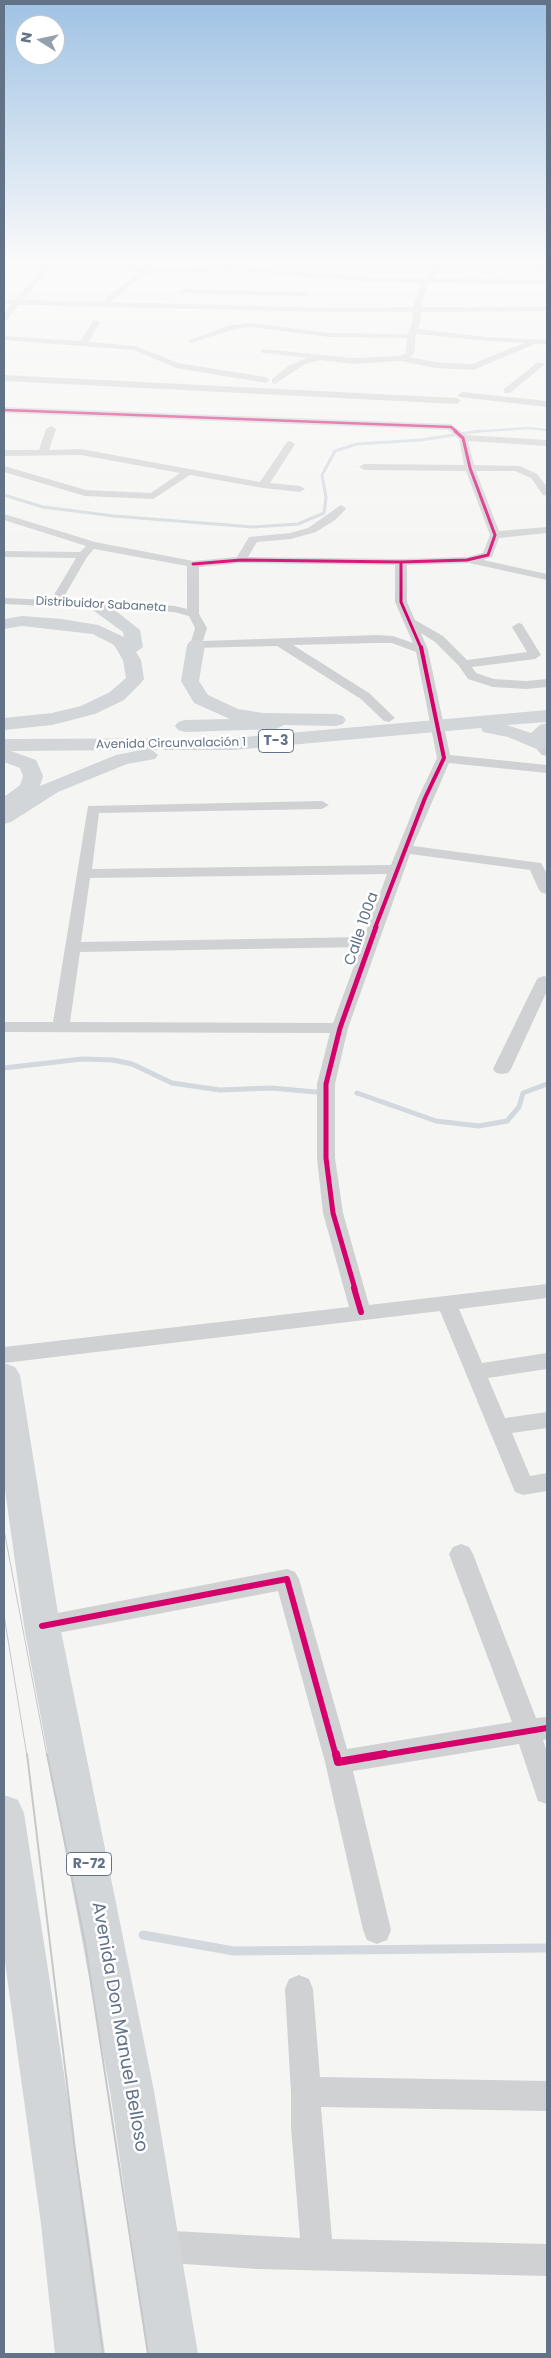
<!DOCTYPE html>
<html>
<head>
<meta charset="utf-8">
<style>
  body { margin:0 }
  #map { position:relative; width:551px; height:2358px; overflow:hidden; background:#f5f5f3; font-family:Poppins,sans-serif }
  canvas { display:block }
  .frame { position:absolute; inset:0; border:5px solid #627287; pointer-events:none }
  .north { position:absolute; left:15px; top:15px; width:50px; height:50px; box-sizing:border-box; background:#fff; border:1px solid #c0c7cf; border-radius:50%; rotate:280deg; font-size:14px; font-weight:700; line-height:20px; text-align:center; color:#627287 }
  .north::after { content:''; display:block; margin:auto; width:18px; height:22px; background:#95a0ad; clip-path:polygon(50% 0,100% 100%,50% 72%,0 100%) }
</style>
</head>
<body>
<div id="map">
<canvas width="551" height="2358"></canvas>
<div class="frame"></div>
<div class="north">N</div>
</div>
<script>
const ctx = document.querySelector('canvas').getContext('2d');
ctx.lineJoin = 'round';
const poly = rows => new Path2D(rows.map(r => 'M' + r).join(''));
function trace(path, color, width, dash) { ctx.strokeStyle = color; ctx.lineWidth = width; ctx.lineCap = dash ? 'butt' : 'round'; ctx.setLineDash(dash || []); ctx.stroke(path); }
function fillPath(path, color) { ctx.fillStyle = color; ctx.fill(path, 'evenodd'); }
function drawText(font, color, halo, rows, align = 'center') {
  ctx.font = font + ' Poppins,sans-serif'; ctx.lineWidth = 5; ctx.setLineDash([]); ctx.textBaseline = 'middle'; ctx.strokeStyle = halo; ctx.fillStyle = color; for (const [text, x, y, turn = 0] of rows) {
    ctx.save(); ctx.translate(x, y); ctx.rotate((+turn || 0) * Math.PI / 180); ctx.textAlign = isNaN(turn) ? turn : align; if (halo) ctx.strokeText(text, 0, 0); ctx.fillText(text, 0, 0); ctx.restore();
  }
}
trace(poly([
  [471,432,528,428,547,430]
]), '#d2d8dd', 2.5);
trace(poly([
  [4,495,43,507,114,516,253,527,298,524,324,513,326,497,322,475,335,451,357,444,421,440,479,431]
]), '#d2d8dd', 3);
trace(poly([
  [4,1068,82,1059,113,1060,132,1064,172,1083,220,1090,271,1088,316,1092],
  [357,1093,436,1121,479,1126,507,1121,519,1107,523,1093,547,1084]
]), '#d2d8dd', 5);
trace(poly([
  [143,1935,234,1951,547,1948]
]), '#d2d8dd', 9);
fillPath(poly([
  [46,264,142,268,148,264,151,266,149,269,240,267,376,278,423,278,440,264,448,264,431,278,547,280,547,284,428,283,421,307,547,307,547,311,420,312,421,320,418,329,487,337,547,340,547,344,535,344,473,370,436,368,400,361,353,364,320,360,305,364,275,384,272,383,272,379,288,366,307,358,265,353,262,353,262,349,353,358,399,356,406,353,407,338,329,337,251,327,235,329,191,343,187,341,231,325,251,323,329,333,408,334,413,320,412,312,333,312,19,305,7,320,4,320,4,313,11,304,4,304,4,300,15,300,46,264],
  [51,267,139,272,101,302,23,300,51,267],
  [240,271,376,282,420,283,420,287,413,307,333,308,110,302,147,273,240,271],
  [416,334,487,341,524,343,472,364,436,362,409,357,414,354,416,334],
  [450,264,464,264,497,273,493,275,450,264],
  [529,264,538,264,547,270,547,275,529,264],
  [185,289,305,292,309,294,305,296,182,293,181,291,185,289],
  [93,320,100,322,89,342,135,346,178,363,266,377,270,380,266,383,176,368,134,350,4,340,4,336,81,341,93,320],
  [538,362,545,364,510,393,504,393,504,389,538,362],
  [4,375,457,398,461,401,457,404,4,381,4,375],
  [462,392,547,401,547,407,459,397,458,395,462,392],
  [4,407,451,424,466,435,547,440,547,446,468,441,474,465,520,466,537,474,547,487,547,496,543,495,531,478,515,471,476,471,499,531,547,527,547,533,499,538,492,557,483,560,547,574,547,580,469,563,407,565,407,602,415,620,443,636,467,660,527,652,512,627,518,623,522,624,541,655,535,659,472,667,476,673,494,679,526,681,547,679,547,687,526,689,493,687,468,679,459,666,435,642,421,633,428,650,450,755,547,765,547,773,449,763,413,846,541,863,547,874,547,894,542,893,539,890,530,870,410,854,348,1028,335,1084,335,1158,343,1213,369,1305,547,1284,547,1298,459,1309,482,1363,547,1353,547,1369,488,1378,505,1418,547,1412,547,1428,512,1433,530,1476,547,1473,547,1491,523,1495,515,1492,440,1311,4,1363,4,1347,349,1307,323,1213,317,1158,317,1084,330,1033,4,1032,4,1022,53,1022,88,806,322,801,329,805,322,809,99,813,92,869,391,865,418,798,437,758,416,652,392,643,377,643,293,645,369,693,395,718,389,722,384,721,361,699,277,646,192,648,190,645,195,628,189,616,174,612,4,604,4,598,51,600,76,558,4,557,4,551,80,552,86,546,4,520,4,514,95,542,193,561,237,557,249,537,290,533,308,528,341,505,346,508,345,510,335,520,316,532,291,539,257,542,248,557,401,559,467,557,483,553,490,535,466,471,364,470,359,467,364,464,464,465,459,439,449,430,4,413,4,407],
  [94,549,187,566,187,609,175,606,62,600,87,557,94,549],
  [241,563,395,565,395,602,413,643,393,636,377,635,203,641,207,628,199,614,199,567,241,563],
  [387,874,364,937,81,942,90,878,387,874],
  [361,947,333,1023,70,1022,80,952,361,947],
  [51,426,56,429,49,450,81,449,260,482,287,442,290,441,295,444,270,483,300,486,305,489,300,492,263,488,190,475,153,499,85,496,4,472,4,466,86,490,151,493,180,473,81,455,4,456,4,450,39,450,46,429,51,426],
  [539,740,547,745,547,756,542,755,532,744,539,740],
  [544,976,547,977,547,991,511,1069,508,1073,502,1074,496,1073,493,1069,536,981,538,978,544,976],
  [461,1544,469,1547,473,1554,536,1718,547,1717,547,1739,543,1740,547,1752,547,1804,538,1801,519,1744,353,1771,391,1930,387,1940,377,1944,367,1940,363,1930,325,1762,278,1591,42,1636,33,1633,30,1626,33,1619,42,1616,287,1569,295,1572,299,1579,347,1749,512,1722,449,1554,453,1547,461,1544],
  [299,1975,309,1979,313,1989,320,2077,547,2081,547,2111,321,2107,332,2239,547,2244,547,2276,257,2269,156,2262,145,2257,140,2246,145,2235,156,2230,300,2238,291,2127,291,2093,285,1989,289,1979,299,1975]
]), '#d0d1d2');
fillPath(poly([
  [96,599,102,600,140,630,143,647,136,652,141,660,144,679,141,683,124,700,95,714,52,725,4,730,4,718,52,713,81,706,110,692,126,678,123,660,114,645,93,634,22,626,4,629,4,619,22,616,62,619,98,625,124,637,123,632,90,608,88,604,90,600,96,599],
  [196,640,202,641,205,645,199,681,208,695,238,709,263,713,336,714,343,716,346,720,343,724,336,726,284,725,276,729,185,732,178,730,175,726,178,722,185,720,230,719,194,703,181,681,187,645,190,641,196,640],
  [547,710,547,722,507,725,531,733,540,725,547,723,547,746,539,750,508,737,483,732,481,728,233,750,152,750,158,755,155,759,127,764,58,792,11,822,4,824,4,797,20,785,23,776,20,768,4,762,4,739,233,738,547,710],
  [141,750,116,755,40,786,43,776,36,760,11,751,141,750],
  [4,1363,15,1367,20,1375,60,1626,154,2091,198,2354,148,2354,110,2091,24,1626,4,1483,4,1363],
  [4,1795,18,1800,24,1813,87,2224,105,2354,55,2354,41,2224,4,1955,4,1795]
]), '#d2d6d9');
trace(poly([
  [4,1530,47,1756],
  [4,1615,27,1756]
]), '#c6c7c8', 1);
trace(poly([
  [27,1754,75,2150,103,2354],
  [47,1754,85,1943,148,2354]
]), '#c6c7c8', 2);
trace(poly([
  [4,410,451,427,457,432]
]), '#d6006c', 2.5);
trace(poly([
  [401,562,401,602,421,648],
  [193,564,241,560,401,562,467,560,488,555,495,535,470,468,463,438,455,431]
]), '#d6006c', 3);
trace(poly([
  [375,928,425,798,444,758,421,647]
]), '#d6006c', 4);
trace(poly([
  [355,1289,333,1213,326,1158,326,1084,340,1028,376,927]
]), '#d6006c', 5);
trace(poly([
  [354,1288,361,1312],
  [42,1626,287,1579,336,1756],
  [377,1756,547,1728]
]), '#d6006c', 6);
trace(poly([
  [336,1754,338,1762,385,1754]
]), '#d6006c', 8);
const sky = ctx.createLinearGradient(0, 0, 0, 594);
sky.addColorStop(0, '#9fc2e4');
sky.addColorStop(0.44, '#fafafa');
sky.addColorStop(1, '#fafafa00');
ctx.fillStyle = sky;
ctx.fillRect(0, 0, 551, 594);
drawText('12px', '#627287', '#fff', [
  ["Distribuidor Sabaneta",101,605,3],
  ["Avenida Circunvalación 1",171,744,-1]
]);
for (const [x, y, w] of [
  [276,741,35],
  [89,1864,45]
]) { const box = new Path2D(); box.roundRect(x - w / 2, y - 11.5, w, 23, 4); ctx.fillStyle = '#fff'; ctx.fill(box); trace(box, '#627287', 1); }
drawText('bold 14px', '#627287', null, [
  ["T-3",276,741],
  ["R-72",89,1864]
]);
drawText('15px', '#627287', '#fff', [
  ["Calle 100a",362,929,-71]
]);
drawText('18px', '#627287', '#fff', [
  ["Avenida Don Manuel Belloso",119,2027,80]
]);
</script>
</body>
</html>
